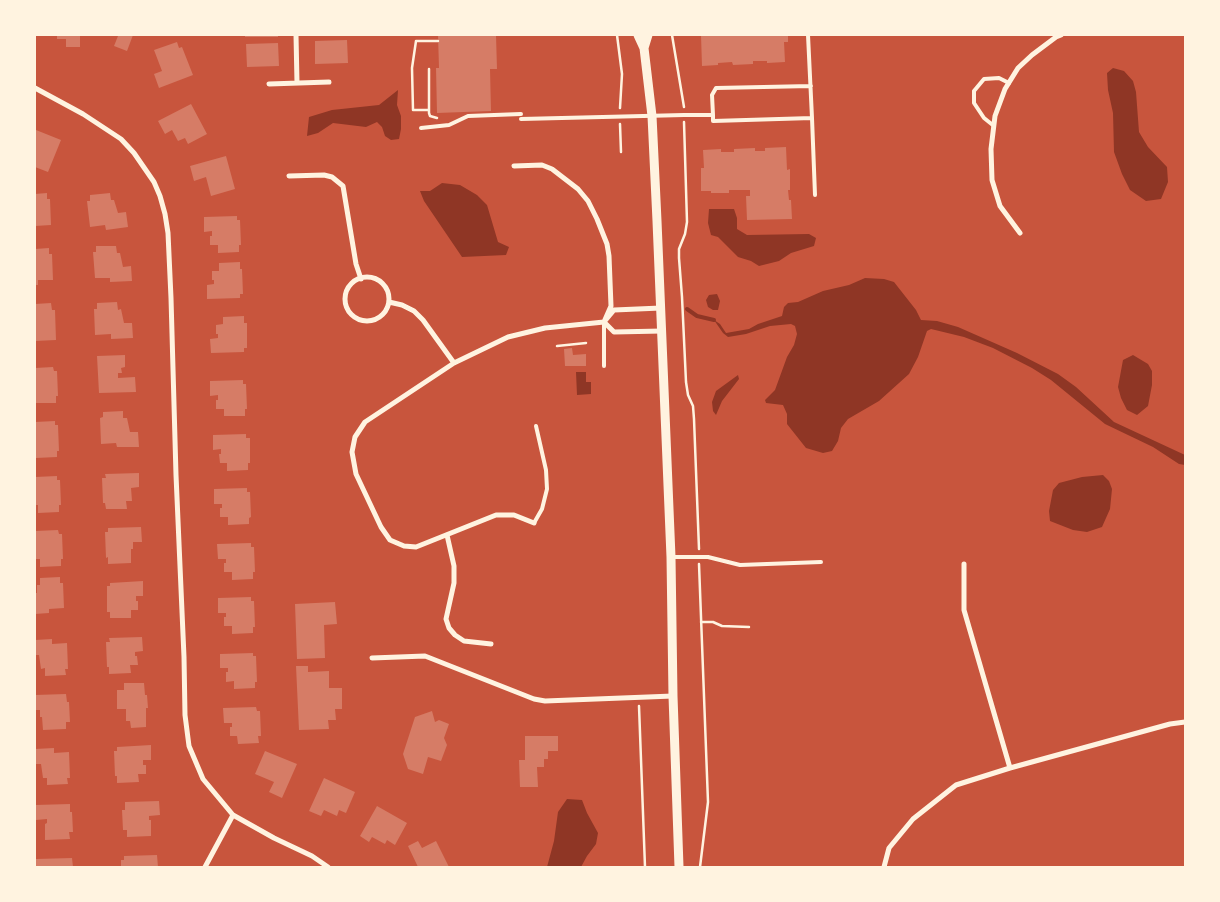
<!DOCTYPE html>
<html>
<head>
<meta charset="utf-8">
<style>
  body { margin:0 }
  #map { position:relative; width:1220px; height:902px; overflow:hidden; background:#c8553d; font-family:Karla,sans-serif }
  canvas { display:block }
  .frame { position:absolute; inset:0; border:36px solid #fff3e0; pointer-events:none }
</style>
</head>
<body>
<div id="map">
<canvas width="1220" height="902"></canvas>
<div class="frame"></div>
</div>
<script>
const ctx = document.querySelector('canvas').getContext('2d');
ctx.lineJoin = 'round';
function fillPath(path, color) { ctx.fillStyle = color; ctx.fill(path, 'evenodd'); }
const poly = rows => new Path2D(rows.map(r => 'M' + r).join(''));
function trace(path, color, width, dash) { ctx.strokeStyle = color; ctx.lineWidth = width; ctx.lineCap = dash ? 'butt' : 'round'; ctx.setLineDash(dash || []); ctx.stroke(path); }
fillPath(poly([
  [1113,68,1124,71,1133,81,1136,92,1139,132,1148,147,1167,167,1168,182,1161,199,1146,201,1130,190,1122,174,1114,152,1113,113,1108,90,1107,73],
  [398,90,397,105,401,116,401,129,399,139,391,140,385,136,382,127,377,122,366,127,333,123,318,133,307,136,309,117,332,110,379,105],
  [442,183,460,185,477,195,487,205,498,242,509,247,506,255,462,257,424,201,420,191,430,191],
  [709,209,734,209,737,218,737,229,747,235,809,234,816,238,814,246,791,253,779,261,759,266,751,261,738,257,718,237,711,235,708,223],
  [865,278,884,279,894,282,916,310,921,320,937,321,958,327,1017,353,1058,374,1076,387,1114,422,1185,455,1185,465,1179,464,1153,447,1105,424,1051,380,1032,368,993,348,964,337,931,329,927,331,918,357,909,374,879,401,848,419,841,428,838,441,832,451,823,453,806,448,787,424,787,414,783,405,766,403,765,400,775,390,787,357,794,345,797,334,795,326,791,324,770,326,746,334,728,337,723,333,714,320,720,324,726,333,749,329,758,324,782,316,784,307,788,303,798,302,823,291,849,285],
  [717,294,720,301,718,310,713,310,708,307,706,300,709,295],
  [1133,355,1148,364,1152,371,1152,385,1148,406,1137,415,1127,410,1121,398,1118,387,1123,360],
  [576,372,586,372,586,382,591,382,591,394,577,395],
  [738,375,739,379,722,401,716,415,713,411,712,402,716,391],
  [1103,475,1109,481,1112,489,1110,509,1102,527,1087,532,1073,530,1050,521,1049,511,1053,490,1059,483,1082,477],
  [567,799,582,800,587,813,598,833,596,844,587,856,581,867,547,867,554,841,558,812]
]), '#8f3625');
trace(poly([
  [687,309,697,316,714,320]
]), '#8f3625', 4);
fillPath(poly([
  [57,35,80,35,80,47,66,47,66,39,57,39],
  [114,35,133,35,127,51,114,46,118,36],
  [245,35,278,35,278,37,245,37],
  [438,35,496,35,497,69,490,69,491,111,437,113,436,68,439,68],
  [701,35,788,35,788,42,784,42,785,62,767,63,767,61,753,61,753,64,733,65,732,62,718,63,718,65,702,66],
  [347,40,348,63,315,64,315,41],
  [177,42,179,48,182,47,193,75,159,88,154,74,162,71,154,50],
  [278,43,279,66,247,67,246,44],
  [191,104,207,134,188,144,185,138,178,141,172,130,165,134,158,121],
  [36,130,61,140,48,172,35,167],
  [786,147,787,170,790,169,790,190,788,190,789,200,791,200,792,219,747,220,746,196,750,196,750,190,729,190,729,193,711,193,711,191,701,191,701,168,704,168,703,150,721,149,721,152,734,152,734,149,755,148,755,151,765,151,765,148],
  [226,156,235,189,211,196,206,177,194,181,190,166],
  [47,193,47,199,50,199,51,225,35,226,35,194],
  [110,193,111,200,114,200,118,213,126,212,128,227,106,230,105,225,90,227,87,201,90,201,90,195],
  [237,216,237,220,240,220,241,245,239,245,239,252,218,253,218,245,210,245,210,236,212,236,212,231,204,232,204,217],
  [96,246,116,246,117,253,120,253,123,267,131,266,132,281,110,282,110,278,95,278,93,252,96,252],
  [49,248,49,254,52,254,53,280,38,280,38,285,35,285,35,249],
  [240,262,240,269,242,269,243,294,240,294,240,298,207,299,207,285,214,284,214,280,212,280,212,271,219,271,219,263],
  [117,302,118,310,121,309,124,323,132,323,133,338,111,339,111,334,95,335,94,309,97,309,97,303],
  [51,303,52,310,55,310,56,340,35,341,35,304],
  [244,316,244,323,247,323,247,348,244,348,244,352,211,353,210,339,218,338,218,334,216,334,216,325,223,324,223,317],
  [572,348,573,355,586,354,586,366,565,366,564,349],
  [125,355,125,367,121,368,122,373,118,373,118,378,135,377,136,392,99,393,97,356],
  [53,367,54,371,57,371,58,396,56,396,56,403,35,403,35,368],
  [243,380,243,384,246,384,247,409,245,409,245,416,224,416,224,409,216,409,216,400,218,400,218,395,210,396,210,381],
  [123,411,123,418,127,418,130,432,138,432,139,447,117,447,116,443,101,444,100,418,103,417,103,412],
  [55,421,55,425,58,425,59,451,57,451,57,457,36,458,35,422],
  [246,434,246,438,250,438,250,463,248,463,248,470,227,471,227,463,220,463,219,454,221,454,221,449,213,450,213,435],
  [139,473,139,487,131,488,132,501,126,501,127,509,106,509,105,503,103,503,102,478,106,478,105,474],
  [57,476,57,480,60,480,61,505,59,505,59,512,38,513,38,505,35,505,35,477],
  [247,488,247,492,250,492,251,517,249,518,249,524,228,525,228,517,220,517,220,508,222,508,222,504,214,504,214,489],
  [141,527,142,542,133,542,133,549,131,549,131,563,108,564,108,557,106,558,105,532,108,532,108,528],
  [58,530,59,534,62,534,63,559,61,559,61,566,40,567,40,559,35,559,35,531],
  [251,543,251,547,254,547,255,572,253,572,253,579,232,580,232,572,224,572,224,563,226,563,226,559,218,559,217,544],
  [60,577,60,583,63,583,64,608,49,609,49,613,35,614,35,593,37,593,37,585,40,585,40,578],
  [143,581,143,596,136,596,136,601,138,601,138,610,131,610,131,618,110,618,110,612,107,612,107,586,110,586,110,583],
  [251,597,251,601,254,601,255,627,253,627,253,633,232,634,232,626,224,626,224,617,226,617,226,613,218,613,218,598],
  [335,602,337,624,324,625,325,658,297,659,295,604],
  [142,637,143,651,135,652,135,656,137,656,138,665,130,665,131,673,109,674,109,667,107,667,106,642,110,642,109,638],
  [52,639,52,644,67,643,68,669,65,669,66,675,45,676,45,668,41,669,39,655,35,655,35,640],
  [253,653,253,656,256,656,257,682,255,682,255,688,234,689,234,681,226,682,226,672,228,672,228,668,220,668,220,654],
  [296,666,308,666,308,672,329,671,329,688,342,688,342,709,335,709,336,720,328,720,329,729,299,730],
  [124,683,144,683,145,695,147,695,148,708,146,708,146,727,131,728,130,721,126,721,126,709,117,709,117,690,124,690],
  [66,694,67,702,69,702,70,722,66,722,66,729,43,730,42,717,40,717,40,710,35,710,35,695],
  [256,707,257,711,260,711,261,736,258,736,259,743,238,744,237,736,230,736,230,727,232,727,232,723,224,723,223,708],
  [432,711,435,722,439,720,449,724,444,738,447,745,441,761,428,757,423,774,408,769,403,754,415,717],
  [525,736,558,736,558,751,548,751,548,759,544,759,544,767,537,767,538,787,520,787,519,760,525,760],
  [151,745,151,760,143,760,143,765,146,765,146,774,138,774,139,782,117,783,117,776,115,776,114,751,117,751,117,747],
  [54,748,54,753,69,752,70,778,67,778,68,784,47,785,47,778,43,778,41,764,35,764,35,749],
  [265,751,297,764,282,798,269,792,274,782,255,774],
  [324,778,355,792,346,813,339,810,337,816,324,810,321,816,309,811],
  [159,801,160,815,149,816,149,820,151,820,151,836,127,837,127,830,123,830,122,810,125,810,125,802],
  [70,804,70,812,72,812,73,832,69,832,70,839,45,840,45,824,47,823,47,819,36,820,35,805],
  [377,806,407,823,395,845,387,840,385,844,372,837,369,842,360,836],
  [418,841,422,848,436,841,449,867,418,867,408,846],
  [157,855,158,867,121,867,121,860,124,860,124,856],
  [72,858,73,867,36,867,36,859]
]), '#d67c66');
trace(poly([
  [617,35,622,74,620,108],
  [672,35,684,107],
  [429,69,429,113,430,116,437,118],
  [429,110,413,110,412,68,416,41,438,41],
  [684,122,687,222,685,234,679,249,679,258,682,297,686,382,688,395,693,406,694,419,699,549],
  [620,124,621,152],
  [557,346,586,343],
  [699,564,708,802,700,867],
  [701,622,713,622,722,626,749,627],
  [639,706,645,867]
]), '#fff3e0', 2.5);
trace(poly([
  [808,35,812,118],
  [713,115,712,95,716,88,811,86],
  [521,119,684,115,713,115,713,121,812,118,815,195],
  [994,126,984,118,974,103,974,91,984,79,999,78,1009,83],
  [421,128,449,125,468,116,521,114],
  [604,366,604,322],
  [534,523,542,509,547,489,546,470,536,426],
  [672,557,708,557,740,565,821,562]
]), '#fff3e0', 4);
trace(poly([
  [296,35,297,83],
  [269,84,329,82],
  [35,88,83,114,121,139,134,153,154,182,160,196,165,214,168,233,171,298,176,475,184,657,185,715,189,746,203,779,233,815,274,838,312,856,328,867],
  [514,166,542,165,552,169,578,189,588,201,597,219,607,244,609,256,611,306,604,322,545,328,508,337,454,363,365,422,355,437,352,452,356,474,381,527,390,540,404,546,416,547,496,515,514,515,534,523],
  [289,176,324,175,332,177,343,186,356,264,361,279],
  [1020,233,1000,206,992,180,991,149,995,116,1005,89,1018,68,1032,55,1056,37,1061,35],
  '345 299a22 22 0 1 1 44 0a22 22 0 1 1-44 0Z',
  [389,302,402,305,414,311,423,320,454,363],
  [661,308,614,310,604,322,614,332,662,331],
  [447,535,454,566,454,583,446,619,449,628,455,635,464,641,491,644],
  [964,564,964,610,1010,768],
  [372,658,425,656,534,699,545,701,673,696],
  [205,867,233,815],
  [884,867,889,848,913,819,956,785,1010,768,1170,724,1185,722]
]), '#fff3e0', 5);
trace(poly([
  [638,35,644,48,652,116,657,221,671,557,673,696,679,867],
  [644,48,648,35]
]), '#fff3e0', 9);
</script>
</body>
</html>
